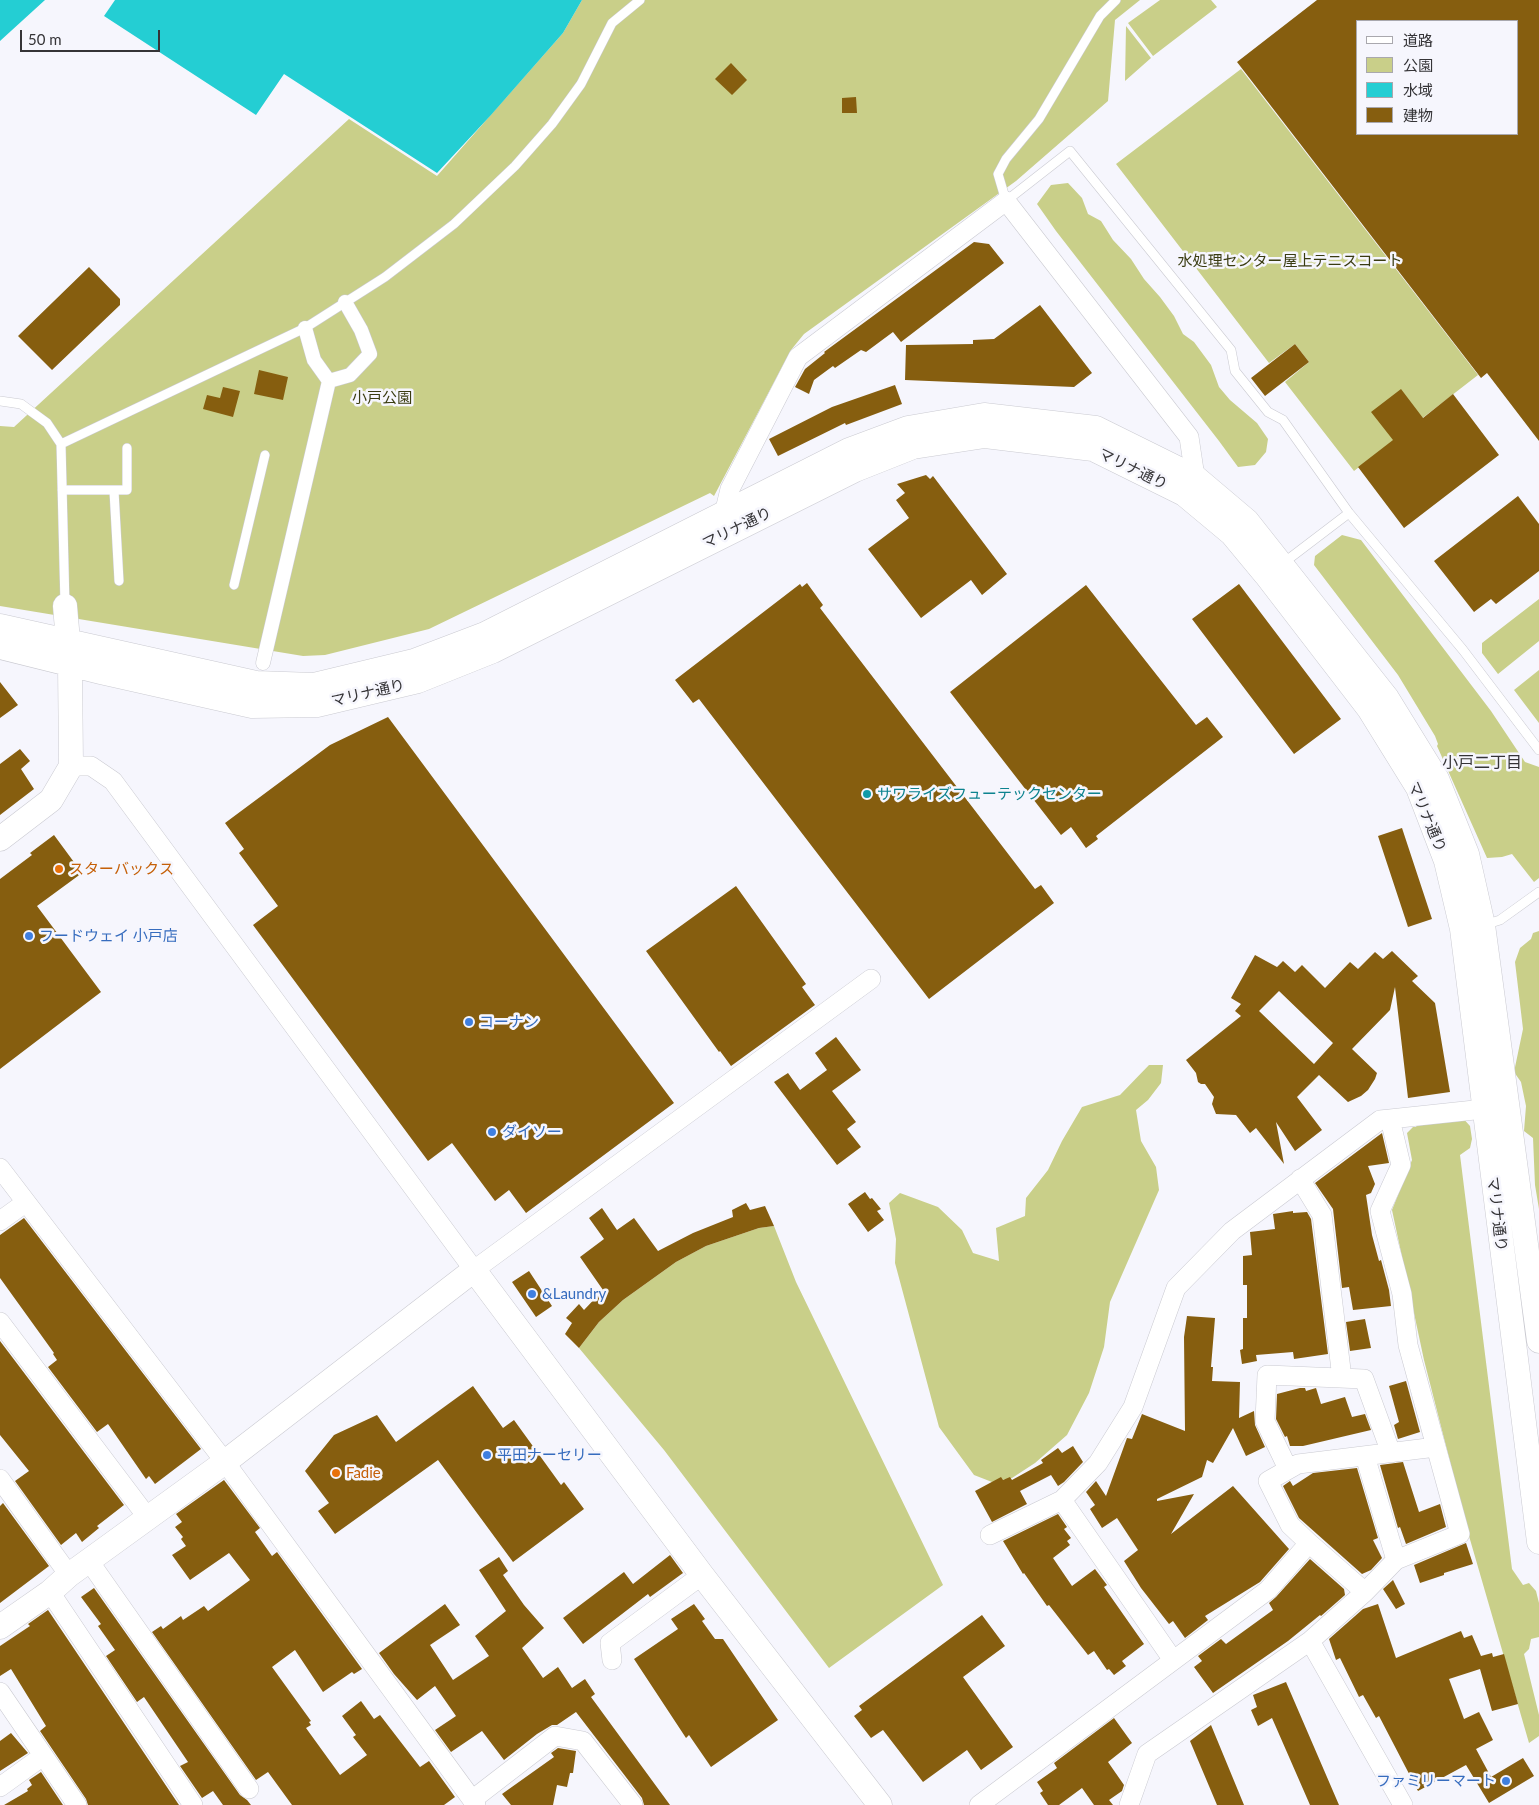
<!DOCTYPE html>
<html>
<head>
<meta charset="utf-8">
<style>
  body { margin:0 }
  #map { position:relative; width:1539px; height:1805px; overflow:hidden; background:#f6f6fd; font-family:Lato,"Noto Sans JP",sans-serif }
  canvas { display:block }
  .legend { position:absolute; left:1356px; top:20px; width:162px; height:115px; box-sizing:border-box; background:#f6f6fd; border:1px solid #a9a8ae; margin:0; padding:6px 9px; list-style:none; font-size:15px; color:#353437 }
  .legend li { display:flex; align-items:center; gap:10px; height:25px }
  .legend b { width:25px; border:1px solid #a9a8ae }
  .scale { position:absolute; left:20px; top:30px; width:140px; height:22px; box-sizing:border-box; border:2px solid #353437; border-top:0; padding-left:6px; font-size:15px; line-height:18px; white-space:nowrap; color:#353437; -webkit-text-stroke:4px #f6f6fd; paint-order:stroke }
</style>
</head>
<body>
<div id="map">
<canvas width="1539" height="1805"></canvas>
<ul class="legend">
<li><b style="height:6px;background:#fff"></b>道路</li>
<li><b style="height:14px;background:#c9cf89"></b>公園</li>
<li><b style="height:14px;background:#24ced3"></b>水域</li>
<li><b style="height:14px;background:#865e0f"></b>建物</li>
</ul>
<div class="scale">50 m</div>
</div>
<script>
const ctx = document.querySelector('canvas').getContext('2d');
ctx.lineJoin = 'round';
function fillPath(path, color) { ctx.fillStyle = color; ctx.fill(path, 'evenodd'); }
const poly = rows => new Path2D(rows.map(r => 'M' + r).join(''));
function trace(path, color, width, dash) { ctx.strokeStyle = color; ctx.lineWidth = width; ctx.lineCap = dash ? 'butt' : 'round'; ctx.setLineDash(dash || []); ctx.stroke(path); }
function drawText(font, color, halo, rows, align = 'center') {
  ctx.font = font + ' Lato,"Noto Sans JP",sans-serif'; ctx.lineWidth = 5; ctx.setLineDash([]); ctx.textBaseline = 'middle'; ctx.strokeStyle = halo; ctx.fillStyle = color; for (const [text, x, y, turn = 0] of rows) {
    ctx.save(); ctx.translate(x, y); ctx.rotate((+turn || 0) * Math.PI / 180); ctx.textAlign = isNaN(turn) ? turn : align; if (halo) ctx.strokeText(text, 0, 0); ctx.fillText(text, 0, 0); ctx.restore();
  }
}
fillPath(poly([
  [582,0,1140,0,1115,20,1108,101,1016,181,804,334,791,350,714,496,710,493,429,629,325,655,303,656,0,606,0,426,14,427,349,119,437,176,563,33],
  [1160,0,1211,0,1217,7,1153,56,1128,23],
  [1126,26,1151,58,1125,81],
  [1241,69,1478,375,1354,471,1285,382,1309,362,1295,344,1269,363,1116,164],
  [1068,183,1082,198,1088,214,1101,221,1113,240,1131,259,1144,279,1160,297,1174,316,1183,334,1194,342,1211,365,1219,387,1230,400,1257,423,1268,439,1266,452,1255,465,1238,467,1219,441,1056,231,1037,204,1051,185],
  [1342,535,1361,540,1491,711,1525,762,1539,767,1539,878,1534,882,1512,854,1502,857,1487,858,1437,746,1438,744,1435,736,1398,675,1314,565,1315,556],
  [1539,599,1539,641,1498,674,1482,653,1482,643],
  [1539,670,1539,723,1514,690],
  [1539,931,1539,1209,1535,1185,1533,1138,1524,1131,1526,1106,1521,1082,1514,1072,1523,1029,1515,962,1520,948,1531,939,1533,933],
  [1149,1065,1163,1065,1161,1083,1148,1100,1136,1110,1141,1141,1156,1167,1159,1190,1110,1302,1104,1347,1089,1393,1067,1435,1035,1463,1012,1478,992,1482,974,1475,939,1427,895,1263,896,1239,889,1203,900,1193,938,1207,962,1230,973,1253,999,1261,996,1228,1025,1216,1026,1198,1048,1170,1062,1141,1082,1107,1120,1095],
  [1461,1116,1470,1126,1472,1139,1470,1148,1460,1155,1512,1569,1523,1585,1529,1583,1536,1591,1539,1603,1539,1637,1531,1639,1529,1649,1524,1654,1539,1715,1539,1736,1529,1743,1469,1536,1424,1360,1392,1210,1412,1160,1407,1133,1413,1127,1416,1127,1419,1121],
  [774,1226,796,1282,943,1585,829,1668,664,1450,579,1348,599,1322,623,1300,676,1262,706,1246,759,1228]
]), '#c9cf89');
fillPath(poly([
  [0,0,45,0,0,41],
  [115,0,582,0,563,33,491,115,437,173,284,74,256,115,104,16]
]), '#24ced3');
fillPath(poly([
  [1317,0,1539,0,1539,441,1487,373,1481,378,1237,62],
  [1358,21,1518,21,1518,134,1358,134],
  [731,63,747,80,732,95,715,79],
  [856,97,857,113,842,113,842,98],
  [974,242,989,244,1004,263,901,342,893,332,866,352,861,350,835,368,833,366,814,380,809,394,795,387,805,369,825,353,824,352],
  [89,267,120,299,120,305,52,370,18,336],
  [1040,305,1092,373,1074,387,905,380,906,345,973,344,973,340,994,339],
  [1295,344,1309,362,1265,396,1251,378],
  [259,370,288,377,283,400,254,394],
  [895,385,902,404,846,425,845,423,778,456,769,439,832,407],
  [223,387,240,391,233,417,203,409,207,395,220,398],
  [1401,389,1423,418,1453,394,1499,455,1404,528,1358,467,1393,440,1371,412],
  [926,475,930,479,933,476,1007,574,982,595,971,580,921,618,868,549,909,518,896,500,905,493,897,484],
  [1518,496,1539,524,1539,571,1496,604,1491,599,1474,612,1434,561],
  [807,583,823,605,820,608,1035,889,1041,885,1054,903,929,999,699,699,693,703,675,680,800,584,802,587],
  [1239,584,1341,719,1294,754,1192,619],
  [1086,585,1196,725,1207,717,1223,737,1096,836,1098,839,1086,848,1071,827,1061,835,950,692],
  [0,682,18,705,0,718],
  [388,717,674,1103,526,1213,509,1190,495,1201,452,1143,428,1161,253,925,278,906,239,853,244,849,225,823,330,745],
  [20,749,30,761,21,769,34,789,0,815,0,764],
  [1402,828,1432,919,1408,927,1378,836],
  [54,835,82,873,37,906,101,992,0,1069,0,879,32,855,30,853],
  [736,886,806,984,802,987,815,1005,731,1066,720,1051,719,1052,646,951],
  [1392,951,1418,976,1412,981,1435,1003,1450,1092,1408,1098,1395,987,1390,1010,1352,1049,1377,1073,1375,1079,1368,1090,1361,1096,1348,1102,1319,1075,1297,1097,1322,1130,1295,1151,1276,1122,1284,1164,1256,1128,1250,1133,1236,1115,1216,1114,1212,1104,1214,1097,1205,1084,1201,1084,1198,1082,1196,1073,1186,1060,1241,1016,1235,1011,1241,1004,1231,998,1255,955,1277,967,1283,961,1295,972,1302,965,1325,988,1350,962,1358,969,1375,952,1383,959],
  [1279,991,1333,1043,1314,1064,1259,1011],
  [836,1037,861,1070,832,1091,856,1122,847,1129,861,1147,837,1165,774,1082,788,1073,800,1090,827,1070,815,1053],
  [1382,1133,1389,1163,1368,1166,1375,1184,1371,1193,1366,1195,1372,1235,1379,1261,1381,1260,1389,1290,1391,1306,1353,1310,1349,1287,1342,1288,1333,1209,1315,1183],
  [865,1192,870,1199,872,1198,881,1209,877,1211,884,1220,868,1232,848,1204],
  [746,1203,750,1210,765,1206,774,1226,759,1228,706,1246,676,1262,623,1300,599,1322,579,1348,565,1334,572,1323,566,1318,579,1304,584,1310,603,1290,580,1257,604,1239,589,1218,602,1208,617,1230,634,1218,658,1251,693,1233,733,1217,732,1210],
  [1293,1211,1293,1213,1307,1212,1311,1219,1328,1354,1294,1359,1293,1352,1256,1355,1257,1361,1242,1364,1240,1350,1243,1349,1243,1318,1247,1318,1247,1285,1243,1285,1243,1256,1252,1255,1250,1232,1275,1229,1273,1214],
  [24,1218,201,1449,155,1484,149,1476,146,1479,108,1424,97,1432,48,1367,57,1360,53,1354,54,1353,0,1278,0,1235],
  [529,1271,552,1306,536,1317,512,1282],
  [1187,1316,1215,1318,1211,1367,1213,1367,1212,1381,1240,1382,1239,1418,1254,1411,1255,1425,1265,1447,1246,1456,1233,1428,1213,1463,1207,1460,1202,1477,1157,1499,1157,1501,1194,1494,1171,1534,1233,1486,1289,1549,1260,1582,1205,1616,1208,1620,1185,1638,1173,1621,1169,1624,1141,1588,1124,1561,1138,1550,1117,1518,1102,1528,1090,1509,1095,1505,1086,1492,1096,1481,1106,1496,1127,1438,1132,1439,1142,1414,1185,1431,1184,1337],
  [1365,1319,1371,1348,1350,1351,1346,1322],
  [0,1341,124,1505,97,1526,99,1528,82,1542,76,1533,61,1545,15,1481,29,1471,0,1435],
  [1406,1381,1420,1432,1398,1439,1394,1425,1399,1422,1389,1386],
  [473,1386,503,1428,514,1420,561,1485,564,1482,584,1509,513,1562,438,1460,335,1534,318,1511,329,1503,305,1471,334,1435,377,1415,396,1442],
  [1300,1388,1305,1388,1306,1391,1316,1388,1321,1404,1345,1397,1352,1417,1365,1414,1371,1430,1303,1446,1290,1446,1287,1436,1285,1437,1276,1419,1277,1394],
  [1073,1446,1083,1462,1064,1482,1058,1486,1051,1475,1020,1491,1027,1504,992,1522,975,1491,1001,1477,1003,1480,1010,1477,1012,1480,1043,1463,1041,1460,1058,1448,1062,1453],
  [1403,1462,1419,1512,1440,1504,1446,1527,1406,1544,1400,1527,1398,1528,1380,1465],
  [1357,1468,1378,1538,1373,1540,1382,1558,1371,1570,1362,1574,1299,1518,1283,1486,1290,1481,1293,1486,1313,1473],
  [224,1480,260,1528,255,1532,272,1556,277,1552,362,1669,354,1674,352,1672,323,1692,295,1650,272,1667,311,1721,309,1722,311,1725,306,1728,340,1775,367,1755,353,1737,356,1735,342,1716,361,1701,374,1719,380,1715,420,1767,429,1761,455,1797,444,1805,292,1805,268,1772,256,1780,152,1632,161,1626,163,1629,181,1616,183,1620,204,1606,208,1611,250,1580,229,1553,190,1580,172,1555,186,1546,181,1539,183,1537,175,1527,182,1522,176,1514],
  [3,1503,49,1566,0,1603,0,1506],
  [1058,1514,1067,1527,1064,1529,1071,1538,1067,1541,1070,1545,1053,1558,1072,1586,1095,1569,1107,1585,1104,1587,1144,1644,1122,1661,1126,1666,1114,1675,1109,1669,1107,1670,1094,1651,1088,1655,1049,1605,1047,1606,1024,1573,1023,1574,1003,1541],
  [1466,1543,1473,1564,1444,1573,1444,1575,1420,1583,1414,1565],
  [670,1555,683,1573,650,1597,648,1594,583,1644,563,1618,624,1572,633,1584],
  [499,1557,508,1571,503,1575,524,1605,544,1628,522,1648,543,1678,558,1667,572,1688,585,1679,595,1694,591,1697,670,1805,644,1805,642,1798,576,1712,557,1725,552,1725,537,1734,504,1760,482,1731,451,1752,435,1730,456,1716,435,1686,417,1700,394,1674,379,1653,445,1604,460,1625,430,1645,453,1680,489,1656,475,1636,506,1611,479,1570],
  [1310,1559,1344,1589,1345,1595,1321,1616,1320,1615,1288,1641,1213,1693,1194,1667,1202,1661,1198,1656,1221,1639,1226,1644,1273,1610,1269,1603,1276,1597],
  [1393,1580,1405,1604,1396,1609,1383,1589],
  [94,1588,240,1795,247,1800,251,1805,223,1805,213,1791,202,1798,180,1766,188,1762,144,1697,137,1702,106,1656,115,1650,98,1626,101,1624,81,1597],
  [694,1604,705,1619,702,1621,715,1639,723,1639,778,1720,711,1767,689,1735,686,1738,634,1659,678,1629,671,1619],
  [1378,1604,1396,1658,1461,1631,1464,1638,1472,1635,1481,1656,1492,1653,1493,1657,1504,1654,1518,1704,1492,1711,1480,1669,1449,1679,1464,1719,1479,1712,1493,1740,1476,1749,1491,1777,1523,1758,1534,1776,1489,1803,1466,1765,1418,1791,1379,1716,1376,1718,1363,1695,1359,1697,1340,1658,1336,1660,1329,1639,1363,1609],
  [48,1610,179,1805,88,1805,86,1799,40,1731,46,1726,11,1669,0,1676,0,1646,30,1626,28,1624],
  [982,1615,1005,1646,963,1677,1013,1747,981,1770,967,1750,923,1782,883,1730,871,1738,854,1716,862,1710,859,1706],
  [1286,1682,1339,1805,1310,1805,1272,1718,1258,1726,1251,1710,1257,1707,1253,1695],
  [1114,1718,1132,1743,1108,1762,1124,1785,1122,1791,1109,1800,1113,1805,1094,1805,1082,1788,1059,1805,1048,1805,1040,1793,1043,1791,1037,1782,1057,1768,1054,1763],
  [1211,1725,1244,1805,1217,1805,1190,1741],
  [11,1733,28,1753,0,1771,0,1741],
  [558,1748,576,1751,573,1773,570,1773,567,1787,557,1785,553,1805,511,1805,502,1794,554,1757,551,1753],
  [41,1772,63,1805,4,1805,28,1791,27,1789,32,1785,29,1780]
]), '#865e0f');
const service = poly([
  [1116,0,1100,16,1039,119,1006,159,998,174,1006,201,1070,151,1231,350,1235,371,1268,412,1283,420,1349,513,1463,650,1539,750],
  [0,401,21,404,47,423,61,444,65,605],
  [61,444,305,328,385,277,454,224,515,166,552,124,581,84,612,23,640,0],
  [62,490,127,490,127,448],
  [114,491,119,581],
  [1282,564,1349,513],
  [234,585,265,455],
  [1484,925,1500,920,1539,892]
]);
const pedestrian = poly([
  [305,328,314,360,329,381,350,375,370,354,361,330,345,302],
  [263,663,329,381]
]);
const minor = poly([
  [724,514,730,489,798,357,1006,201,1189,437,1195,477],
  [71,766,91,766,113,781,474,1270,871,979],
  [0,1168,225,1462,476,1805],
  [1300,1179,1322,1215,1342,1378],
  [0,1221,25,1203],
  [0,1322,148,1518],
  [1365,1456,1396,1560],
  [1288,1469,1265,1421,1267,1375,1364,1379,1391,1453],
  [0,1479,69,1575],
  [1062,1500,1173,1660],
  [990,1535,1062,1500,1098,1463,1133,1407,1176,1288,1232,1231,1380,1120,1390,1119],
  [1309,1543,1290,1525,1268,1481,1298,1464,1436,1447],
  [89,1561,249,1789],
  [50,1592,193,1805],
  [1310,1641,1365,1592],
  [612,1660,610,1643,702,1575],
  [0,1692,77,1805],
  [0,1787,43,1756],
  [472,1800,555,1736,583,1741,633,1805],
  [979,1805,1268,1590,1309,1543,1365,1592,1396,1560,1460,1534,1408,1345,1402,1294,1380,1211,1401,1165,1390,1119,1484,1109],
  [1129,1805,1147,1754,1310,1641,1403,1805]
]);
const tertiary = poly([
  [0,626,256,683,314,685,414,661,485,634,849,450,908,428,984,415,1096,428,1195,477,1247,521,1387,698,1437,779,1467,854,1483,925,1539,1341],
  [0,647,101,672,252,706,317,705,418,681,493,651,855,470,913,447,985,436,1093,449,1184,494,1232,534,1266,575,1369,709,1418,788,1446,861,1462,929,1539,1542],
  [0,839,51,800,71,766,70,664,65,606],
  [0,1627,50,1592,69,1575,225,1462,474,1270,702,1575,880,1805]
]);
trace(service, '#cacad1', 10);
trace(pedestrian, '#cacad1', 15);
trace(minor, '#cacad1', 20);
trace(tertiary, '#cacad1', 25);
trace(service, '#fff', 9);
trace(pedestrian, '#fff', 14);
trace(minor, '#fff', 19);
trace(tertiary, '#fff', 24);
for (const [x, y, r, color] of [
  [867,794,5,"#0f9aa8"],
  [59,869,5,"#e8710a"],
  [29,936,5,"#3f7fe0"],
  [469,1022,5,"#3f7fe0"],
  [492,1132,5,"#3f7fe0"],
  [532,1294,5,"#3f7fe0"],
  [487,1455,5,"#3f7fe0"],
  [336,1473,5,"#e8710a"],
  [1506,1781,5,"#3f7fe0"]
]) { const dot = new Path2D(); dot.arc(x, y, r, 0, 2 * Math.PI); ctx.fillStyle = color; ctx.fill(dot); trace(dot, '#f6f6fd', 2); }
drawText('15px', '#3a3c11', '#f6f6fd', [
  ["水処理センター屋上テニスコート",1290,261],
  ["小戸公園",382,398]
]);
drawText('15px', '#353437', '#f6f6fd', [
  ["マリナ通り",1133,469,26],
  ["マリナ通り",737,528,-26],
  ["マリナ通り",368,693,-13],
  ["マリナ通り",1427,817,67],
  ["マリナ通り",1497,1214,83]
]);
drawText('15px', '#0d838f', '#f6f6fd', [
  ["サワライズフューテックセンター",877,794]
], 'left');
drawText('15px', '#c56008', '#f6f6fd', [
  ["スターバックス",69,869],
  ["Fadie",346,1473]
], 'left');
drawText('15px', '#366cbe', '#f6f6fd', [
  ["フードウェイ 小戸店",39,936],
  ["コーナン",479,1022],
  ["ダイソー",502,1132],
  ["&Laundry",542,1294],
  ["平田ナーセリー",497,1455],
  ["ファミリーマート",1496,1781,"right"]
], 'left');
drawText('16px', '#353437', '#f6f6fd', [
  ["小戸二丁目",1482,763]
]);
</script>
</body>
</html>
